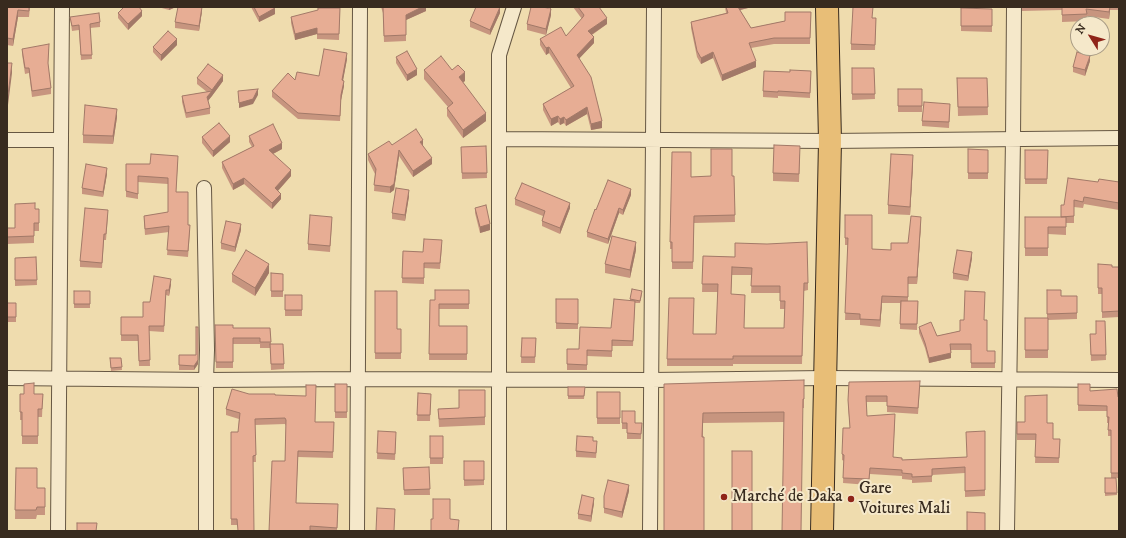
<!DOCTYPE html>
<html>
<head>
<meta charset="utf-8">
<style>
  body { margin:0 }
  #map { position:relative; width:1126px; height:538px; overflow:hidden; background:#efdcae; font-family:"IM FELL DW Pica",serif }
  canvas { display:block }
  .frame { position:absolute; inset:0; border:8px solid #382b1f; pointer-events:none }
  .north { position:absolute; left:1070px; top:16px; width:40px; height:40px; box-sizing:border-box; background:#f5e8ca; border:1px solid #a99c86; border-radius:50%; rotate:307deg; font-size:11px; font-weight:700; line-height:16px; text-align:center; color:#382b1f }
  .north::after { content:''; display:block; margin:auto; width:14px; height:18px; background:#8f2418; clip-path:polygon(50% 0,100% 100%,50% 72%,0 100%) }
</style>
</head>
<body>
<div id="map">
<canvas width="1126" height="538"></canvas>
<div class="frame"></div>
<div class="north">N</div>
</div>
<script>
const ctx = document.querySelector('canvas').getContext('2d');
ctx.lineJoin = 'round';
const poly = rows => new Path2D(rows.map(r => 'M' + r).join(''));
function trace(path, color, width, dash) { ctx.strokeStyle = color; ctx.lineWidth = width; ctx.lineCap = dash ? 'butt' : 'round'; ctx.setLineDash(dash || []); ctx.stroke(path); }
function fillPath(path, color) { ctx.fillStyle = color; ctx.fill(path, 'evenodd'); }
function drawText(font, color, halo, rows, align = 'center') {
  ctx.font = font + ' "IM FELL DW Pica",serif'; ctx.lineWidth = 4; ctx.setLineDash([]); ctx.textBaseline = 'middle'; ctx.strokeStyle = halo; ctx.fillStyle = color; for (const [text, x, y, turn = 0] of rows) {
    ctx.save(); ctx.translate(x, y); ctx.rotate((+turn || 0) * Math.PI / 180); ctx.textAlign = isNaN(turn) ? turn : align; if (halo) ctx.strokeText(text, 0, 0); ctx.fillText(text, 0, 0); ctx.restore();
  }
}
const street = poly([
  [500,139,830,141,1119,138],
  [7,140,61,140],
  [204,188,207,350,206,380,206,531],
  [7,378,206,380,358,379,651,380,826,378,1119,380],
  [58,531,62,7],
  [357,531,360,7],
  [499,531,499,55,514,7],
  [650,531,654,7],
  [1007,531,1013,139,1014,7]
]);
const primary = poly([
  [822,531,830,141,827,7]
]);
trace(street, '#665743', 16);
trace(primary, '#382b1f', 24);
trace(street, '#f5e8ca', 14);
trace(primary, '#e8be77', 22);
fillPath(poly([
  [7,7,30,7,29,17,18,17,13,46,7,45],
  [158,7,176,7,169,10],
  [251,7,274,7,275,14,259,22],
  [381,7,426,7,426,11,406,20,406,41,384,42,383,13],
  [573,7,599,7,607,24,592,35,594,43,579,58,602,128,591,130,587,114,566,126,564,123,560,125,558,122,551,126,543,110,543,104,571,88,549,53,546,55,540,45,540,39,566,36,582,19],
  [725,7,752,7,740,10,751,28,785,21,811,12,810,44,774,44,751,48,756,67,722,81,713,58,701,64,697,57,691,28,691,22,726,13],
  [1022,7,1119,7,1119,10,1110,10,1109,19,1087,16,1087,21,1062,22,1062,10,1022,11],
  [340,8,339,40,317,39,317,34,295,40,291,23,291,17],
  [551,9,551,15,546,35,527,30,527,24],
  [992,9,992,32,961,31,961,26],
  [202,11,199,31,175,28,175,22],
  [118,13,142,16,128,30,118,18],
  [500,13,490,35,470,27,470,21],
  [70,17,100,22,100,27,90,28,92,59,81,60,79,30,72,31],
  [872,18,876,18,875,50,851,50,851,44],
  [177,45,161,61,153,52,153,47],
  [22,49,49,49,48,64,51,88,51,94,32,97,29,73,25,74,22,54],
  [396,57,417,75,407,81,396,63],
  [347,59,343,80,344,86,341,100,340,121,298,119,272,97,272,91,295,80,319,76],
  [1090,61,1085,76,1073,72,1073,67],
  [852,68,874,68,875,99,852,100],
  [424,70,452,70,465,81,463,82,486,121,463,138,447,116,447,108,448,107,424,79],
  [811,77,810,98,778,96,778,98,763,97,763,91],
  [197,78,223,81,208,101,210,108,210,114,186,118,182,102,182,96,207,92,197,84],
  [957,78,987,78,988,115,958,116],
  [898,89,922,89,922,112,898,112],
  [950,109,949,128,922,126,922,121],
  [117,117,113,144,83,143,83,135],
  [249,136,282,149,273,154,291,176,278,191,281,199,272,209,244,184,233,190,222,168,222,162,252,147,249,142],
  [202,137,230,142,213,157,202,143],
  [392,145,423,146,432,164,413,177,399,156,394,190,390,193,374,191,375,174,368,160,368,154],
  [486,146,487,178,462,179,461,147],
  [968,149,988,150,988,179,968,179],
  [1025,150,1048,150,1047,184,1025,184],
  [800,154,799,182,773,181,773,173],
  [178,162,176,192,190,231,188,257,167,255,169,232,145,235,144,221,144,216,168,213,168,184,138,182,138,199,126,197,126,164,150,164],
  [913,164,910,215,888,214,888,205],
  [107,174,103,197,82,194,82,188],
  [734,176,735,222,694,223,693,269,672,269,672,249,670,249,670,242,691,177],
  [1098,182,1119,182,1119,210,1084,204,1083,208,1074,207,1074,223,1066,223,1066,235,1048,234,1048,256,1025,256,1025,217,1061,217,1061,205,1064,205],
  [631,195,623,215,619,213,608,244,587,237,587,232,596,210],
  [409,196,405,221,392,219,392,213],
  [515,199,570,208,560,234,542,226,542,221,543,216,515,205],
  [475,208,490,230,480,233,475,213],
  [35,209,39,209,39,231,34,231,34,243,7,244,7,228,15,228],
  [845,215,872,249,891,250,908,243,921,223,917,284,908,284,908,301,918,301,917,330,900,329,900,303,882,303,880,327,860,325,860,320,845,320,848,245,845,245],
  [108,216,106,240,104,240,102,268,80,267,80,261],
  [332,222,330,252,308,250,308,244],
  [241,230,235,252,221,249,221,243],
  [442,246,440,269,424,268,424,284,402,283,403,251,423,252],
  [636,250,630,278,605,273,605,264],
  [703,256,735,257,808,283,808,290,804,291,802,364,733,364,733,366,667,366,667,359,693,334,716,334,718,292,702,292],
  [732,275,752,275,751,293,780,293,780,309,785,309,784,328,744,328,731,294],
  [36,257,37,285,15,286,15,258],
  [972,258,968,281,953,279,953,273],
  [1098,264,1112,267,1119,267,1119,317,1102,318,1102,294,1098,294],
  [269,273,255,296,232,282,232,274],
  [271,273,283,274,283,297,271,297],
  [171,284,169,296,166,295,164,332,149,331,150,366,139,366,138,341,121,341,121,317,143,317,150,302],
  [469,290,469,309,439,309,439,326,467,326,467,360,429,360,430,300,435,300],
  [1047,290,1061,296,1077,296,1077,319,1048,320,1048,358,1025,358,1025,318,1047,318],
  [74,291,90,291,90,308,74,308],
  [375,291,397,329,401,329,401,359,375,359],
  [642,294,640,303,635,303,633,346,612,346,612,357,587,356,587,370,567,370,567,349,579,349,611,328,630,300,630,299],
  [285,295,302,295,302,316,285,316],
  [556,299,578,299,578,329,556,329],
  [7,303,16,303,16,322,7,322],
  [984,320,987,351,995,351,995,368,971,368,971,350,951,350,951,358,929,363,925,348,919,333,919,327,937,336,960,331],
  [1105,321,1106,360,1091,361,1090,334,1096,334],
  [215,325,233,328,270,328,271,344,284,364,284,369,271,370,270,348,260,348,260,344,233,344,233,368,216,368],
  [198,327,198,364,194,370,179,370,179,355,196,355],
  [522,338,536,338,535,363,521,363],
  [110,358,121,358,122,370,111,371],
  [849,382,920,387,918,414,887,412,887,402,866,402,867,416,895,420,893,457,902,460,967,457,985,431,985,496,965,497,965,473,932,475,932,482,912,483,912,480,902,479,902,476,870,474,869,485,843,483,844,461,842,460,842,454,850,428,848,406],
  [335,384,347,384,347,418,335,418],
  [664,384,804,399,804,408,803,408,784,422,703,423,703,437,704,531],
  [1078,384,1090,391,1119,397,1119,478,1116,478,1117,495,1105,496,1105,478,1111,478,1111,436,1108,436,1108,423,1107,423,1107,411,1078,411],
  [568,387,585,387,584,399,568,399],
  [485,390,485,425,439,427,438,409,459,408],
  [597,392,620,392,620,424,597,424],
  [418,393,431,394,430,421,417,421],
  [20,394,43,394,42,417,38,417,38,444,22,444,22,420,20,420],
  [249,394,275,395,315,422,334,422,333,458,298,457,296,503,338,510,337,531,269,531,285,461,286,426,285,424,255,425,256,462,253,462,237,525,231,525,231,432,238,432,239,419,226,415,226,409],
  [1017,422,1047,423,1053,439,1060,439,1059,463,1035,463,1036,440,1017,440],
  [622,423,642,423,641,439,627,439,627,429,622,429],
  [378,431,396,438,395,460,377,459],
  [430,436,443,436,443,464,430,464],
  [593,441,597,447,596,458,576,457,576,451],
  [464,461,484,461,484,485,464,486],
  [429,467,430,495,404,495,403,468],
  [16,468,37,488,45,496,45,515,37,515,36,519,15,519],
  [629,491,622,518,604,513,604,496],
  [594,503,591,522,578,519,578,514]
]), '#c7957f');
fillPath(poly([
  [169,7,176,7,169,10],
  [202,7,202,11,199,31,199,26],
  [422,7,426,7,426,11,406,20,406,15],
  [500,7,500,13,490,35,490,30],
  [551,7,551,15,546,35,546,29],
  [736,7,752,7,736,11],
  [1110,7,1110,10,1109,19,1109,12],
  [275,8,275,14,259,22,259,17],
  [18,10,18,17,13,46,13,39],
  [142,11,142,16,128,30,128,24],
  [607,18,607,24,588,37,588,31],
  [317,28,317,34,295,40,295,34],
  [594,37,594,43,577,61,577,55],
  [177,39,177,45,161,61,161,55],
  [549,47,549,53,546,55,546,48],
  [713,52,713,58,701,64,701,58],
  [347,53,347,59,342,86,342,80],
  [1090,56,1090,61,1085,76,1085,70],
  [756,61,756,67,722,81,722,75],
  [12,63,12,73,7,113,7,103],
  [417,69,417,75,407,81,407,75],
  [465,72,465,81,459,85,459,77],
  [223,75,223,81,212,96,212,90],
  [344,81,344,86,341,100,340,121,341,95],
  [258,89,258,95,253,104,239,108,239,103],
  [212,91,212,96,207,102,207,97],
  [587,107,587,114,566,126,566,120],
  [117,109,117,117,113,144,113,136],
  [486,113,486,121,463,138,463,130],
  [558,116,558,122,551,126,551,119],
  [564,117,564,123,560,125,560,119],
  [602,121,602,128,591,130,591,124],
  [230,136,230,142,213,157,213,151],
  [423,140,423,146,420,142],
  [282,143,282,149,269,156,269,150],
  [399,150,399,156,394,190,390,193,390,187],
  [913,155,913,164,910,215,910,207],
  [432,158,432,164,413,177,413,171],
  [107,168,107,174,103,197,103,192],
  [291,170,291,176,275,194,275,188],
  [244,178,244,184,233,190,233,184],
  [631,189,631,195,623,215,623,210],
  [409,190,409,196,405,221,405,215],
  [281,194,281,199,272,209,272,203],
  [570,203,570,208,560,234,560,228],
  [619,208,619,213,608,244,608,239],
  [921,217,921,223,917,284,917,277],
  [241,224,241,230,235,252,235,247],
  [490,224,490,230,480,233,480,227],
  [636,242,636,250,630,278,630,270],
  [972,252,972,258,968,281,968,276],
  [269,264,269,273,255,296,255,288],
  [171,279,171,284,169,296,169,290],
  [882,296,882,303,880,327,880,320],
  [951,353,951,358,929,363,929,358],
  [198,360,198,364,194,370,194,366],
  [629,485,629,491,622,518,622,512],
  [594,498,594,503,591,522,591,516]
]), '#a27968');
const building = poly([
  [7,7,29,7,29,11,18,10,13,39,7,38,7,7],
  [124,7,139,7,142,11,128,24,118,13,124,7],
  [178,7,202,7,199,26,175,22,178,7],
  [254,7,274,7,275,8,259,17,254,7],
  [383,7,422,7,406,15,406,35,384,36,383,7],
  [476,7,500,7,490,30,470,21,476,7],
  [531,7,542,7,548,8,551,7,550,9,551,9,546,29,527,24,531,7],
  [578,7,599,7,607,18,588,31,594,37,577,55,591,77,602,121,591,124,587,107,566,120,564,117,560,119,558,116,551,119,543,104,574,86,549,47,546,48,540,39,561,27,566,36,583,17,584,15,578,7],
  [726,7,738,7,751,28,785,21,785,12,811,12,810,38,774,38,749,43,756,61,722,75,713,52,701,58,697,51,691,22,728,13,726,7],
  [853,7,873,7,872,18,876,18,875,45,851,44,853,7],
  [1062,7,1110,7,1109,12,1086,9,1087,14,1062,15,1062,7],
  [318,8,340,8,339,34,317,34,317,28,295,34,291,17,318,10,318,8],
  [961,8,992,9,992,26,961,26,961,8],
  [99,13,100,22,90,24,92,55,81,55,79,25,72,26,70,17,99,13],
  [168,31,177,39,161,55,153,47,168,31],
  [49,44,48,63,51,88,32,91,29,68,25,68,22,49,49,44],
  [324,49,347,53,342,80,344,81,341,95,340,116,298,113,272,91,288,73,295,80,297,72,319,76,324,49],
  [407,51,417,69,407,75,396,57,407,51],
  [1077,52,1090,56,1085,70,1073,67,1077,52],
  [441,56,452,70,458,65,465,72,459,77,486,113,463,130,447,108,453,103,424,70,441,56],
  [7,63,12,63,7,103,7,63],
  [208,64,223,75,212,90,197,78,208,64],
  [852,68,874,68,875,94,852,94,852,68],
  [790,70,811,71,810,93,778,91,778,92,763,91,764,71,790,72,790,70],
  [957,78,987,78,988,107,958,107,957,78],
  [258,89,253,99,239,103,238,91,258,89],
  [898,89,922,89,922,106,898,106,898,89],
  [212,91,207,97,210,108,186,113,182,96,212,91],
  [924,102,950,104,949,122,922,121,924,102],
  [85,105,117,109,113,136,83,135,85,105],
  [219,123,230,136,213,151,202,137,219,123],
  [273,124,282,143,269,150,291,170,275,188,281,194,272,203,244,178,233,184,222,162,254,146,249,136,273,124],
  [416,129,423,140,420,142,432,158,413,171,399,150,394,184,390,187,374,185,376,169,368,154,389,141,392,145,416,129],
  [774,145,800,146,799,174,773,173,774,145],
  [486,146,487,173,462,173,461,147,486,146],
  [711,149,732,149,732,176,734,176,735,215,694,216,693,262,672,262,672,242,670,242,672,152,691,152,691,177,711,176,711,149],
  [968,149,988,150,988,173,968,173,968,149],
  [1025,150,1048,150,1047,179,1025,179,1025,150],
  [151,154,178,156,176,192,188,192,188,225,190,225,188,251,167,250,169,226,145,229,144,216,168,212,168,178,138,176,138,194,126,191,126,164,150,164,151,154],
  [891,154,913,155,910,207,888,205,891,154],
  [86,164,107,168,103,192,82,188,86,164],
  [1068,178,1098,182,1099,179,1119,182,1119,203,1084,197,1083,202,1074,200,1074,216,1061,217,1061,205,1064,205,1068,178],
  [608,180,631,189,623,210,619,208,608,239,587,232,595,209,596,210,608,180],
  [522,183,570,203,560,228,542,221,545,211,515,199,522,183],
  [396,188,409,190,405,215,392,213,396,188],
  [35,203,35,209,39,209,39,223,34,223,34,236,7,237,7,228,15,228,15,204,35,203],
  [486,205,490,224,480,227,475,208,486,205],
  [85,208,108,210,106,234,104,234,102,263,80,261,85,208],
  [310,215,332,217,330,246,308,244,310,215],
  [845,215,872,215,872,249,891,250,891,243,908,243,911,216,921,217,917,277,908,277,908,297,882,296,880,320,860,319,860,314,845,313,848,238,845,238,845,215],
  [1025,217,1066,217,1066,227,1048,227,1048,248,1025,248,1025,217],
  [226,221,241,224,235,247,221,243,226,221],
  [612,236,636,242,630,270,605,264,612,236],
  [424,239,442,240,440,263,424,263,424,278,402,278,403,251,423,252,424,239],
  [807,242,808,283,804,283,802,356,733,356,733,359,667,359,669,298,694,298,693,334,716,334,718,284,702,284,703,256,735,257,735,243,767,244,807,242],
  [732,267,752,268,751,286,780,286,780,301,785,301,784,328,744,328,745,295,731,294,732,267],
  [246,250,269,264,255,288,232,274,246,250],
  [957,250,972,252,968,276,953,273,957,250],
  [36,257,37,280,15,280,15,258,36,257],
  [1098,264,1112,265,1112,267,1119,267,1119,311,1102,312,1102,288,1098,288,1098,264],
  [271,273,283,274,283,291,271,291,271,273],
  [154,276,171,279,169,290,166,290,164,326,149,326,150,360,139,361,138,335,121,335,121,317,143,317,143,302,150,302,154,276],
  [632,289,642,291,640,301,630,299,632,289],
  [435,290,469,290,469,304,439,304,439,326,467,326,467,354,429,354,430,300,435,300,435,290],
  [1047,290,1061,290,1061,296,1077,296,1077,313,1047,314,1047,290],
  [74,291,90,291,90,304,74,304,74,291],
  [375,291,397,291,397,329,401,329,401,353,375,353,375,291],
  [965,291,985,292,984,320,987,320,987,351,995,351,995,363,971,363,971,344,950,344,951,353,929,358,925,343,919,327,931,322,937,336,960,331,960,320,964,320,965,291],
  [285,295,302,295,302,310,285,310,285,295],
  [556,299,578,299,578,324,556,323,556,299],
  [614,299,635,301,633,341,612,340,612,351,587,350,587,365,567,364,567,349,579,349,580,327,611,328,614,299],
  [901,301,918,301,917,324,900,324,901,301],
  [7,303,16,303,16,317,7,317,7,303],
  [1025,318,1048,318,1048,350,1025,350,1025,318],
  [1096,321,1105,321,1106,355,1091,355,1090,334,1096,334,1096,321],
  [215,325,233,325,233,328,270,328,271,342,260,342,260,338,233,338,233,362,216,362,215,325],
  [196,327,198,327,198,360,194,366,179,365,179,355,196,355,196,327],
  [522,338,536,338,535,357,521,357,522,338],
  [270,344,283,344,284,364,271,364,270,344],
  [110,358,121,358,122,367,111,368,110,358],
  [804,380,804,399,803,399,801,531,782,531,784,412,703,413,702,437,704,437,704,531,664,531,664,384,804,380],
  [920,381,918,408,887,406,887,396,866,396,867,416,895,414,893,457,902,458,902,460,967,457,966,432,985,431,985,490,965,491,965,467,932,469,932,476,912,477,912,474,902,473,902,470,870,468,869,479,843,478,844,455,842,454,843,428,850,428,848,400,849,382,920,381],
  [34,383,34,394,43,394,42,409,38,409,38,436,22,436,22,412,20,412,20,394,24,394,24,384,34,383],
  [335,384,347,384,347,412,335,412,335,384],
  [1078,384,1090,384,1090,391,1117,389,1118,397,1119,397,1119,473,1111,473,1111,430,1108,430,1109,417,1107,417,1107,406,1078,405,1078,384],
  [306,385,316,385,315,422,334,422,333,452,298,451,296,503,338,504,337,528,310,526,310,531,269,531,272,461,285,461,286,420,285,418,255,419,256,455,253,456,254,531,238,531,237,519,231,519,231,432,238,432,240,413,226,409,232,389,249,394,275,394,275,395,306,396,306,385],
  [568,387,585,387,584,396,568,396,568,387],
  [459,390,485,390,485,417,439,419,438,409,459,408,459,390],
  [597,392,620,392,620,418,597,418,597,392],
  [418,393,431,394,430,415,417,415,418,393],
  [1047,395,1047,423,1053,423,1053,439,1060,439,1059,458,1035,457,1036,434,1017,434,1017,422,1025,422,1025,396,1047,395],
  [622,411,635,411,635,423,642,423,641,434,627,433,627,423,622,423,622,411],
  [378,431,396,432,395,454,377,453,378,431],
  [430,436,443,436,443,458,430,458,430,436],
  [577,436,593,437,593,441,597,441,596,453,576,451,577,436],
  [732,451,752,451,752,531,732,531,732,451],
  [464,461,484,461,484,480,464,480,464,461],
  [429,467,430,489,404,490,403,468,429,467],
  [16,468,37,468,37,488,45,488,45,507,37,507,36,510,15,510,16,468],
  [1105,478,1116,478,1117,493,1105,493,1105,478],
  [608,480,629,485,622,512,604,508,604,496,608,480],
  [582,495,594,498,591,516,578,514,582,495],
  [433,499,450,499,450,519,459,520,458,531,431,531,431,519,433,519,433,499],
  [377,508,395,509,394,531,376,531,377,508],
  [967,512,985,513,985,531,967,531,967,512],
  [77,523,97,523,96,531,77,531,77,523]
]);
fillPath(building, '#e7ad94');
trace(building, '#a27968', 1);
for (const [x, y, r, color] of [
  [724,497,4,"#8f2418"],
  [851,499,4,"#8f2418"]
]) { const dot = new Path2D(); dot.arc(x, y, r, 0, 2 * Math.PI); ctx.fillStyle = color; ctx.fill(dot); trace(dot, '#f5e8ca', 1.5); }
drawText('17px', '#382b1f', '#f5e8ca', [
  ["Gare",859,489],
  ["Voitures Mali",859,509],
  ["Marché de Daka",732,497]
], 'left');
</script>
</body>
</html>
